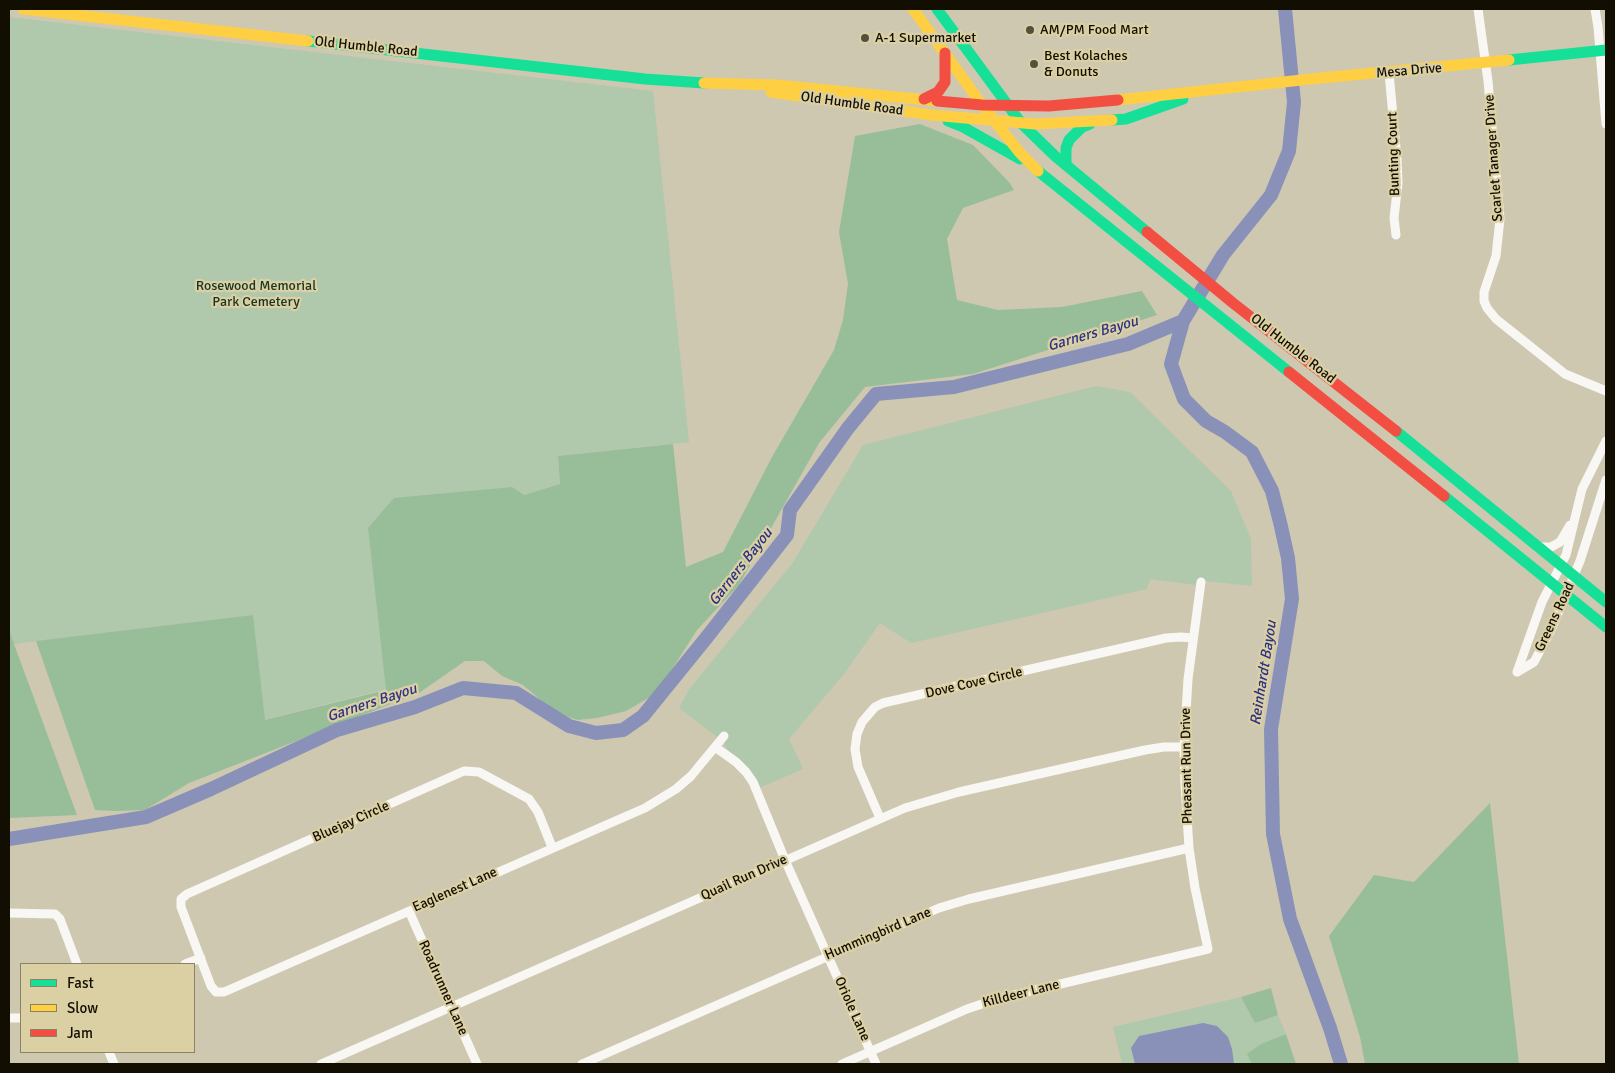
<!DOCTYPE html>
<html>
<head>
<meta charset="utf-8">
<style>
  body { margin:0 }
  #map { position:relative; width:1615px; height:1073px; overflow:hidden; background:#cec8b1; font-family:Signika,sans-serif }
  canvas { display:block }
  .frame { position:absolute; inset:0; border:10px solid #130e02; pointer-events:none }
  .legend { position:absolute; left:20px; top:963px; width:175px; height:90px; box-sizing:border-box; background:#dbcfa4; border:1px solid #8b8263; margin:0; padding:6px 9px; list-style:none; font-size:15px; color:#130e02 }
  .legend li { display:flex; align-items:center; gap:10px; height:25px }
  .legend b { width:25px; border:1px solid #8b8263 }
</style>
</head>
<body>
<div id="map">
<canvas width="1615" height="1073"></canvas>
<div class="frame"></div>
<ul class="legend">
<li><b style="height:6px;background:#16e098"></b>Fast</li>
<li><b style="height:6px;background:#ffcf43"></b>Slow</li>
<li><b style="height:6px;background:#f24e42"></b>Jam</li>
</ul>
</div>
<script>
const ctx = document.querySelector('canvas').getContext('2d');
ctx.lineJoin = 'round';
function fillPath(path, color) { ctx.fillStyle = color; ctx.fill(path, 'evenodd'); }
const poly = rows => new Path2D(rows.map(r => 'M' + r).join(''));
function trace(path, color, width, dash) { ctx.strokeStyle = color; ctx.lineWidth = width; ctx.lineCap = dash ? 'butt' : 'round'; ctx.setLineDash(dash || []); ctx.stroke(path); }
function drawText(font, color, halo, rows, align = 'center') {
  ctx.font = font + ' Signika,sans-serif'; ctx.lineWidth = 4.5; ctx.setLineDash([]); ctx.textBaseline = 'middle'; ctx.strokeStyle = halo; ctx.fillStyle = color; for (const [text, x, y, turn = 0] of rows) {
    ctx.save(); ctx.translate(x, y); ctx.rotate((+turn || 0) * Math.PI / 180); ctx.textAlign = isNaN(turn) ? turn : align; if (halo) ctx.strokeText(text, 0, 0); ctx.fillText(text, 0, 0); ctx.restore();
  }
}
fillPath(poly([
  [9,17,653,91,689,442,558,456,560,484,523,495,368,528,386,689,264,720,253,615,14,644,9,629],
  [1096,386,1130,392,1231,491,1251,539,1252,586,1197,580,1196,585,1150,579,1147,589,911,643,880,623,844,674,789,739,803,769,759,788,752,774,744,763,729,751,725,746,725,743,679,708,690,688,792,564,863,445],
  [1241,997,1255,1022,1278,1015,1286,1034,1261,1044,1248,1054,1252,1064,1122,1064,1113,1027]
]), '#b0c8ac');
fillPath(poly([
  [920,124,973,145,1009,182,1014,190,963,208,947,239,957,300,998,310,1062,307,1142,291,1157,315,973,374,865,387,819,443,739,585,697,630,665,680,650,697,626,711,597,718,578,720,551,712,536,696,523,685,502,676,484,661,465,661,419,693,189,783,145,810,115,811,95,810,36,641,253,615,265,720,386,690,368,528,394,498,512,487,524,495,560,484,558,456,673,444,686,567,723,552,772,457,834,350,843,320,848,284,839,232,855,136],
  [9,629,14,644,77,815,9,818],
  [1490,803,1519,1064,1365,1064,1360,1037,1329,936,1374,875,1414,882],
  [1271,988,1278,1015,1255,1023,1241,997],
  [1286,1034,1296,1064,1252,1064,1247,1054,1261,1044]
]), '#97be98');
fillPath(poly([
  [1203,1023,1217,1026,1228,1037,1232,1049,1234,1064,1135,1064,1131,1048,1139,1036]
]), '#8991b9');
trace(poly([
  [1183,321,1171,364,1184,399,1206,421,1225,432,1252,452,1272,491,1280,522,1288,558,1292,599,1271,729,1273,834,1290,919,1330,1028,1341,1064],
  [9,839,146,817,211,789,337,730,415,707,463,688,516,693,569,726,596,733,623,730,643,716,707,637,787,535,790,510,848,428,876,394,954,387,1128,344,1183,321,1223,255,1271,195,1289,151,1294,102,1285,9]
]), '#8991b9', 14);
trace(poly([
  [1478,9,1488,81,1500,219,1496,256,1484,292,1484,301,1487,308,1496,319,1565,374,1606,391],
  [1595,9,1598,27,1606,124],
  [1389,73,1397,159,1398,183,1394,218,1396,235],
  [1539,547,1551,547,1560,542,1570,525],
  [1517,672,1542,602,1566,555,1582,489,1606,441],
  [1517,672,1534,662,1551,630,1580,561,1606,480],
  [715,747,736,762,746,772,753,782,785,860,876,1064],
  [880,818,858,767,855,749,857,734,862,722,875,707,883,703,1166,638,1181,637,1193,638],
  [552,847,538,812,529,799,479,772,464,771,187,894,181,899,181,907,211,986,216,992,224,992,645,808,676,789,691,776,724,736],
  [409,911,477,1064],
  [9,913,55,914,60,919,77,964],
  [185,964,201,958],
  [9,1018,21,1018],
  [109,1052,114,1064],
  [321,1064,905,808,959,792,1145,750,1164,747,1184,747],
  [582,1064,939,908,969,899,1189,848],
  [842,1064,967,1009,997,999,1208,949,1195,888,1189,848,1185,784,1184,747,1188,679,1201,582]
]), '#f8f7f3', 9);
trace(poly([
  [937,9,1021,123,1055,156,1147,232],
  [308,41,645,79,704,83],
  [1509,60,1606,50],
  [1112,120,1126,119,1183,99],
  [948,121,963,127,1020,159],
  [1066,165,1066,148,1069,140,1082,127,1090,124],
  [1038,171,1289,372],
  [1396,431,1606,602],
  [1444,496,1606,627]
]), '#16e098', 11);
trace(poly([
  [23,9,308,41],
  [913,9,982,105,1020,153,1038,171],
  [704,83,777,85,937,101],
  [771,92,931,115,1035,124,1112,120],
  [1118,100,1311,79,1509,60]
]), '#ffcf43', 11);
trace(poly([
  [924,99,938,92,945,82,945,53],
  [937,101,982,105,1049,106,1118,100],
  [1147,232,1233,303,1396,431],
  [1289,372,1444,496]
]), '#f24e42', 11);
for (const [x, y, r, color] of [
  [1030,30,5,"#544f3f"],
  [865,38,5,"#544f3f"],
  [1034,64,5,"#544f3f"]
]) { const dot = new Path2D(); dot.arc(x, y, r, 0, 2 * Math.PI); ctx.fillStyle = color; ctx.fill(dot); trace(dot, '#dbcfa4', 2); }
drawText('14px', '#130e02', '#dbcfa4', [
  ["AM/PM Food Mart",1040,30],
  ["A-1 Supermarket",875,38],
  ["Best Kolaches",1044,56],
  ["& Donuts",1044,72]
], 'left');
drawText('14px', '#130e02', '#dbcfa4', [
  ["Old Humble Road",366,47,6],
  ["Mesa Drive",1409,71,-5],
  ["Old Humble Road",852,104,8],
  ["Bunting Court",1394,154,-92],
  ["Scarlet Tanager Drive",1494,158,-94],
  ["Old Humble Road",1293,349,38],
  ["Greens Road",1555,617,-65],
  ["Dove Cove Circle",974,683,-13],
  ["Pheasant Run Drive",1187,766,-91],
  ["Bluejay Circle",351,822,-24],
  ["Quail Run Drive",744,878,-24],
  ["Eaglenest Lane",455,890,-24],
  ["Hummingbird Lane",878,934,-23],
  ["Roadrunner Lane",443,988,66],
  ["Killdeer Lane",1021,994,-14],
  ["Oriole Lane",852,1009,66]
]);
drawText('14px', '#153622', '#dbcfa4', [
  ["Rosewood Memorial",256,286],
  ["Park Cemetery",256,302]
]);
drawText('italic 15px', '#2c3283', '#dbcfa4', [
  ["Garners Bayou",1093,334,-16],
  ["Garners Bayou",741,567,-52],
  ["Reinhardt Bayou",1264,673,-81],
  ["Garners Bayou",372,703,-18]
]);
</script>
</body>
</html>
